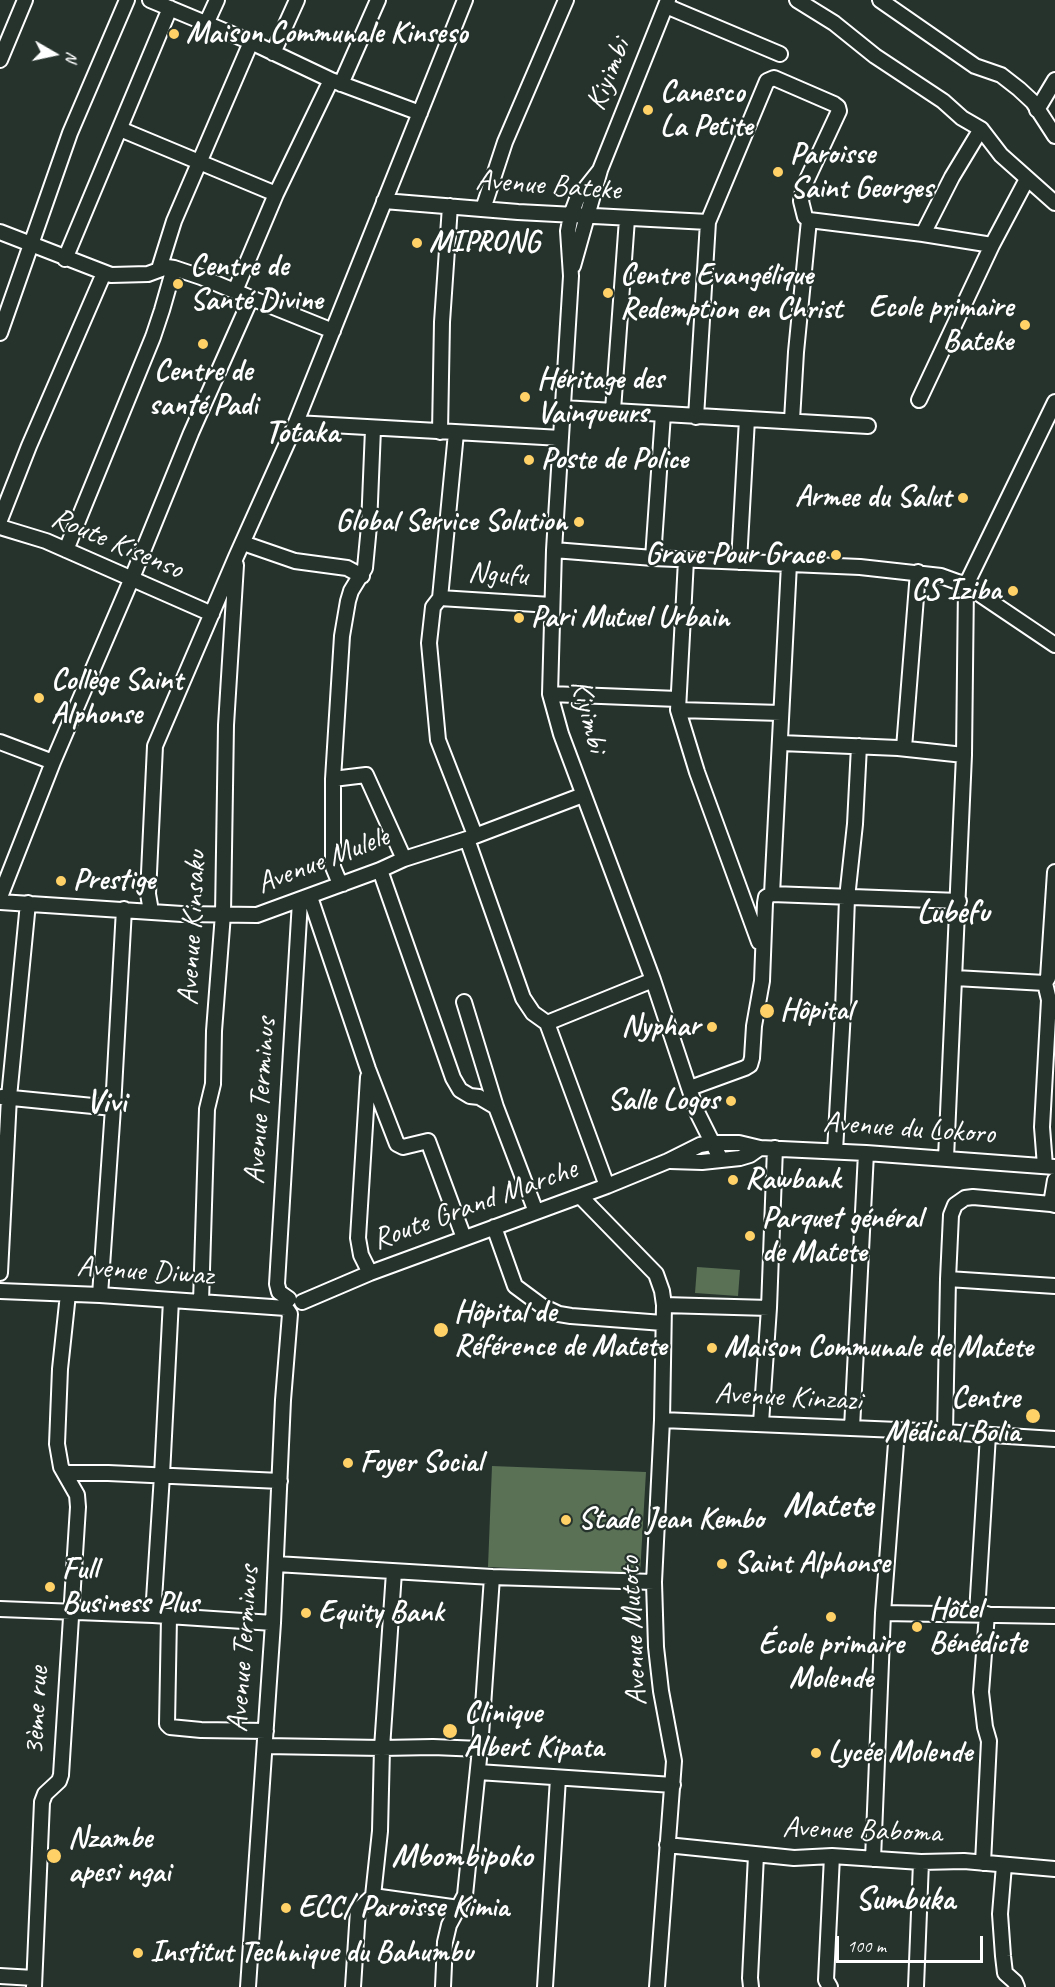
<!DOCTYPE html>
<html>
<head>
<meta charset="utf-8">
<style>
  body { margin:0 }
  #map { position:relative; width:1055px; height:1987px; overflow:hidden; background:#26332d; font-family:Caveat,sans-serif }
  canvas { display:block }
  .north { position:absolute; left:24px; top:24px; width:60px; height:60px; -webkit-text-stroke:4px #26332d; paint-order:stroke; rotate:99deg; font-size:16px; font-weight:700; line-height:24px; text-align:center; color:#fff }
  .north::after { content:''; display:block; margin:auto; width:21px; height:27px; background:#fff; clip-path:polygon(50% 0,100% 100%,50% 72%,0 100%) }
  .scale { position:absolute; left:836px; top:1936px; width:147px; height:27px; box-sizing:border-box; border:3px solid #fff; border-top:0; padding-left:8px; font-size:18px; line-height:21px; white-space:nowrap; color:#fff; -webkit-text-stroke:4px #26332d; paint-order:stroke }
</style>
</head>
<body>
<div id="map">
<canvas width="1055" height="1987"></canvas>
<div class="north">N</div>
<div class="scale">100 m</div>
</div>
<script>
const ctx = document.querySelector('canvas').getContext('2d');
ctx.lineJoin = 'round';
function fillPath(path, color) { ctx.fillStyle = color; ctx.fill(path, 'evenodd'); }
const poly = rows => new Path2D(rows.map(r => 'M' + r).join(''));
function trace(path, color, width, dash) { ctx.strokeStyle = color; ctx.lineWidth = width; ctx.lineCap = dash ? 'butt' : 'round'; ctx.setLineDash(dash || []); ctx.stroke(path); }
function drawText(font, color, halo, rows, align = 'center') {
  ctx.font = font + ' Caveat,sans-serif'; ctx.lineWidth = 4.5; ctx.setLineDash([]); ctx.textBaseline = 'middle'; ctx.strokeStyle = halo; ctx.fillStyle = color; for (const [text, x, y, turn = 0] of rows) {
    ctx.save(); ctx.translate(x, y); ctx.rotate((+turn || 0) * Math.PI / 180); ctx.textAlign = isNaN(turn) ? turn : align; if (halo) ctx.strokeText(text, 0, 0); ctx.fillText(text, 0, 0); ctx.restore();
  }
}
fillPath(poly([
  [697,1267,740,1270,738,1296,695,1293],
  [492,1466,646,1472,640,1574,488,1567]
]), '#5a7156');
const minor = poly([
  [150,0,251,42,331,80,420,113],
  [797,0,834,23,875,56,943,101,962,118,981,129,1001,155,1055,203],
  [880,0,975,66,1001,75,1019,89,1033,102,1055,136],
  [666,6,780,54],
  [206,24,217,0],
  [273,53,297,0],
  [0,60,25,0],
  [341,84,378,0],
  [1037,110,1055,80],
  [120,129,276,194],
  [600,170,577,199,571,215,568,231,571,276,554,550,550,694,561,734,653,980,697,1112,721,1160],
  [384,201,518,212,708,222],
  [483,209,505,142,566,0],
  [809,220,923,234,992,245],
  [0,232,111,275,148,274,167,267,174,268,201,277,251,298,191,433,132,578,53,762,0,897],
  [923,234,952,177,981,129],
  [65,259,170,8],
  [573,266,600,170,668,0],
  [159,269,174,221,251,42],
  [235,291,276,194,331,80],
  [251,298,333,331],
  [0,333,70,133,127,0],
  [919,400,992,245,1027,179],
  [563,408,868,426],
  [613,410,627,219],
  [696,417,708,222,767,81,774,78,834,104,838,107,839,111,804,186,801,201,805,217,809,220,796,352,792,420],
  [296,423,561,438],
  [440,432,442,322,450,206],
  [456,433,440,598,433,607,429,643,438,740,475,835],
  [0,520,29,446,104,273],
  [0,527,46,541,212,614],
  [243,543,295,561,347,568,362,576],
  [66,550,153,337,162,310,174,268],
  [554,550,653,558,860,567,941,576,966,585,1055,645],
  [653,558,663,414],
  [686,560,678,710,697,772,759,942],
  [739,562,747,419],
  [440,598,551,605],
  [550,694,678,699],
  [678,710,781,713],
  [0,742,53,762],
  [781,743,898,748,964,755],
  [904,748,918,572],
  [333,779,366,775,404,859],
  [467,839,523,998,533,1013,547,1023,607,1186],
  [380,870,453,1078,460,1090,470,1096,479,1097,496,1107,536,1212],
  [343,884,338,879,333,867,333,779,342,636,348,601,351,591,365,568,369,526,373,429],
  [772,894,959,901],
  [310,897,368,1069,397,1144,403,1147,428,1141,464,1238],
  [0,902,182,914,257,915,380,870,404,859,467,839,583,795],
  [151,911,148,894,155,746,236,557,293,430,465,0],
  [955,978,1045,983],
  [464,1002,496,1107],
  [547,1023,653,980],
  [368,1077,358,1238,361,1255,370,1273],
  [690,1088,745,1068,750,1065,752,1058,754,1026,762,981,765,903,766,897,772,894,789,564],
  [2,1097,113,1108],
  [835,1151,843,1011,847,898,855,824,859,746],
  [946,1158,964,755,966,585,1055,402],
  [670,1161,702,1162,740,1158,750,1155,760,1148],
  [1045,1166,1042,1127,1049,1000,1045,983,1048,978,1055,872],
  [1055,1180,1051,1204,1055,1205],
  [580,1196,656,1274,662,1291,664,1305,662,1420,654,1582,656,1647,661,1691,674,1761,657,1987],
  [494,1227,515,1286,542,1306,559,1314,571,1316,663,1323],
  [0,1273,9,1097,28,903],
  [948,1279,1055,1286],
  [0,1291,100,1295,286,1308],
  [100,1295,113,1108,124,909],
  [289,1299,279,1292,277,1284,300,901],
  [201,1302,207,1109,213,1084,214,1031,223,914,226,725,236,565],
  [302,1302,370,1273,607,1186,668,1161,700,1145,711,1143,739,1143,760,1148,866,1153,1055,1167],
  [664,1305,769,1308],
  [662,1420,945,1432,1055,1439],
  [761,1423,769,1308,775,1148],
  [852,1428,866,1153],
  [945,1432,948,1279,951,1215,955,1205,965,1198,973,1197,1051,1204],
  [66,1473,108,1473,280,1481],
  [276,1564,492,1577,654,1582],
  [0,1609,153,1615,273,1623],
  [883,1613,1055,1616],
  [977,1613,988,1435],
  [153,1615,162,1475,171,1300],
  [169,1617,167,1724,170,1727,201,1730,266,1731],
  [265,1746,382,1748,433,1747,480,1749],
  [478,1772,673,1785],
  [667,1845,794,1858,832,1856,921,1862,964,1861,1055,1869],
  [873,1859,883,1613,897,1430],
  [983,1863,989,1741,985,1727,981,1692,987,1614],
  [1004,1865,1000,1914,1003,1956,1005,1973,1015,1982,1017,1987],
  [373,1896,380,1831,382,1748,394,1572],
  [0,1976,34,1978],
  [34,1987,42,1802,45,1794,59,1781,61,1775,78,1507,77,1495,61,1467,57,1444,60,1369,68,1294],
  [248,1987,273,1623,283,1400,290,1314,286,1308],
  [353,1987,358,1910,373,1896,459,1908],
  [443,1987,445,1942,449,1925,465,1895,480,1749,492,1577],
  [545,1987,558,1778],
  [751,1987,750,1978,756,1855],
  [830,1987,826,1980,832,1856],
  [916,1987,921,1862]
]);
trace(minor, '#fff', 18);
trace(minor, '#26332d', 14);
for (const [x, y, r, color] of [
  [174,34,6,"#ffd166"],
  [648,110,6,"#ffd166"],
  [778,172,6,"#ffd166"],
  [417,243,6,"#ffd166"],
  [178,284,6,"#ffd166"],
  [608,293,6,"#ffd166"],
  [1025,325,6,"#ffd166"],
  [203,344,6,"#ffd166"],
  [525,397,6,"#ffd166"],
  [529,460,6,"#ffd166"],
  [963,498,6,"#ffd166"],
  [579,522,6,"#ffd166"],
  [836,555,6,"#ffd166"],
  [1013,591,6,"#ffd166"],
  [519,618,6,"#ffd166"],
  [39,698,6,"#ffd166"],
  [61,881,6,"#ffd166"],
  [767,1011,8,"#ffd166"],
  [712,1027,6,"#ffd166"],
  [731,1101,6,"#ffd166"],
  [733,1180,6,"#ffd166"],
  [750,1236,6,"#ffd166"],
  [441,1330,8,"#ffd166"],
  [712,1348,6,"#ffd166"],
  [1033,1416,8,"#ffd166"],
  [348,1463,6,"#ffd166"],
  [566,1520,6,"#ffd166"],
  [722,1564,6,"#ffd166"],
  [50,1587,6,"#ffd166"],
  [306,1613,6,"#ffd166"],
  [831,1617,6,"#ffd166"],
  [917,1627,6,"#ffd166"],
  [450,1731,8,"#ffd166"],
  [816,1753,6,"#ffd166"],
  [54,1856,8,"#ffd166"],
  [286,1908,6,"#ffd166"],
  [138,1953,6,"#ffd166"]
]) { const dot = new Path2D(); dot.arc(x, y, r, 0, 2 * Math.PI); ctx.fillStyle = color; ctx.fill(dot); trace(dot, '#26332d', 2); }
drawText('bold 30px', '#fff', '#26332d', [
  ["Maison Communale Kinseso",186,34],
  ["Canesco",660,93],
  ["La Petite",660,127],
  ["Paroisse",790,155],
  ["Saint Georges",790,189],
  ["MIPRONG",429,243],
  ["Centre de",190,267],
  ["Santé Divine",190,301],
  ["Centre Evangélique",620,276],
  ["Redemption en Christ",620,310],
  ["Ecole primaire",1013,308,"right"],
  ["Bateke",1013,342,"right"],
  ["Centre de",203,372,"center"],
  ["santé Padi",203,406,"center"],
  ["Héritage des",537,380],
  ["Vainqueurs",537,414],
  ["Poste de Police",541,460],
  ["Armee du Salut",951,498,"right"],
  ["Global Service Solution",567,522,"right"],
  ["Grave Pour Grace",824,555,"right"],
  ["CS Iziba",1001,591,"right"],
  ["Pari Mutuel Urbain",531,618],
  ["Collège Saint",51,681],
  ["Alphonse",51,715],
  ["Prestige",73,881],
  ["Hôpital",780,1011],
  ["Nyphar",700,1027,"right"],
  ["Salle Logos",719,1101,"right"],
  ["Rawbank",745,1180],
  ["Parquet général",762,1219],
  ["de Matete",762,1253],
  ["Hôpital de",454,1313],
  ["Référence de Matete",454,1347],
  ["Maison Communale de Matete",724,1348],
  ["Centre",1020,1399,"right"],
  ["Médical Bolia",1020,1433,"right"],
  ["Foyer Social",360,1463],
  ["Stade Jean Kembo",578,1520],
  ["Saint Alphonse",734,1564],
  ["Full",62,1570],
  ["Business Plus",62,1604],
  ["Hôtel",929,1610],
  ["Bénédicte",929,1644],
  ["Equity Bank",318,1613],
  ["École primaire",831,1645,"center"],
  ["Molende",831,1679,"center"],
  ["Clinique",464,1714],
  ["Albert Kipata",464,1748],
  ["Lycée Molende",828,1753],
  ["Nzambe",68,1839],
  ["apesi ngai",68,1873],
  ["ECC/ Paroisse Kimia",298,1908],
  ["Institut Technique du Bahumbu",150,1953]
], 'left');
drawText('30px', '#fff', '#26332d', [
  ["Kiyimbi",609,75,-68],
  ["Avenue Bateke",548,186,4],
  ["Route Kisenso",117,544,23],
  ["Ngufu",498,575,4],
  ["Kiyimbi",588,716,76],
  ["Avenue Mulele",323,861,-21],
  ["Avenue Kinsaku",193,928,-87],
  ["Avenue Terminus",261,1101,-86],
  ["Avenue du Lokoro",909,1129,4],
  ["Route Grand Marche",475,1205,-20],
  ["Avenue Diwaz",145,1272,4],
  ["Avenue Kinzazi",788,1398,3],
  ["Avenue Mutoto",634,1631,-93],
  ["Avenue Terminus",244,1649,-86],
  ["3ème rue",37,1711,-87],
  ["Avenue Baboma",862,1831,2]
]);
drawText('bold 33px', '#fff', '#26332d', [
  ["Totaka",302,433],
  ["Lubefu",953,913],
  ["Vivi",106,1103],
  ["Mbombipoko",462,1857],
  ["Sumbuka",905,1900]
]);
drawText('bold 36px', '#fff', '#26332d', [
  ["Matete",828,1507]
]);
</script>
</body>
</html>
